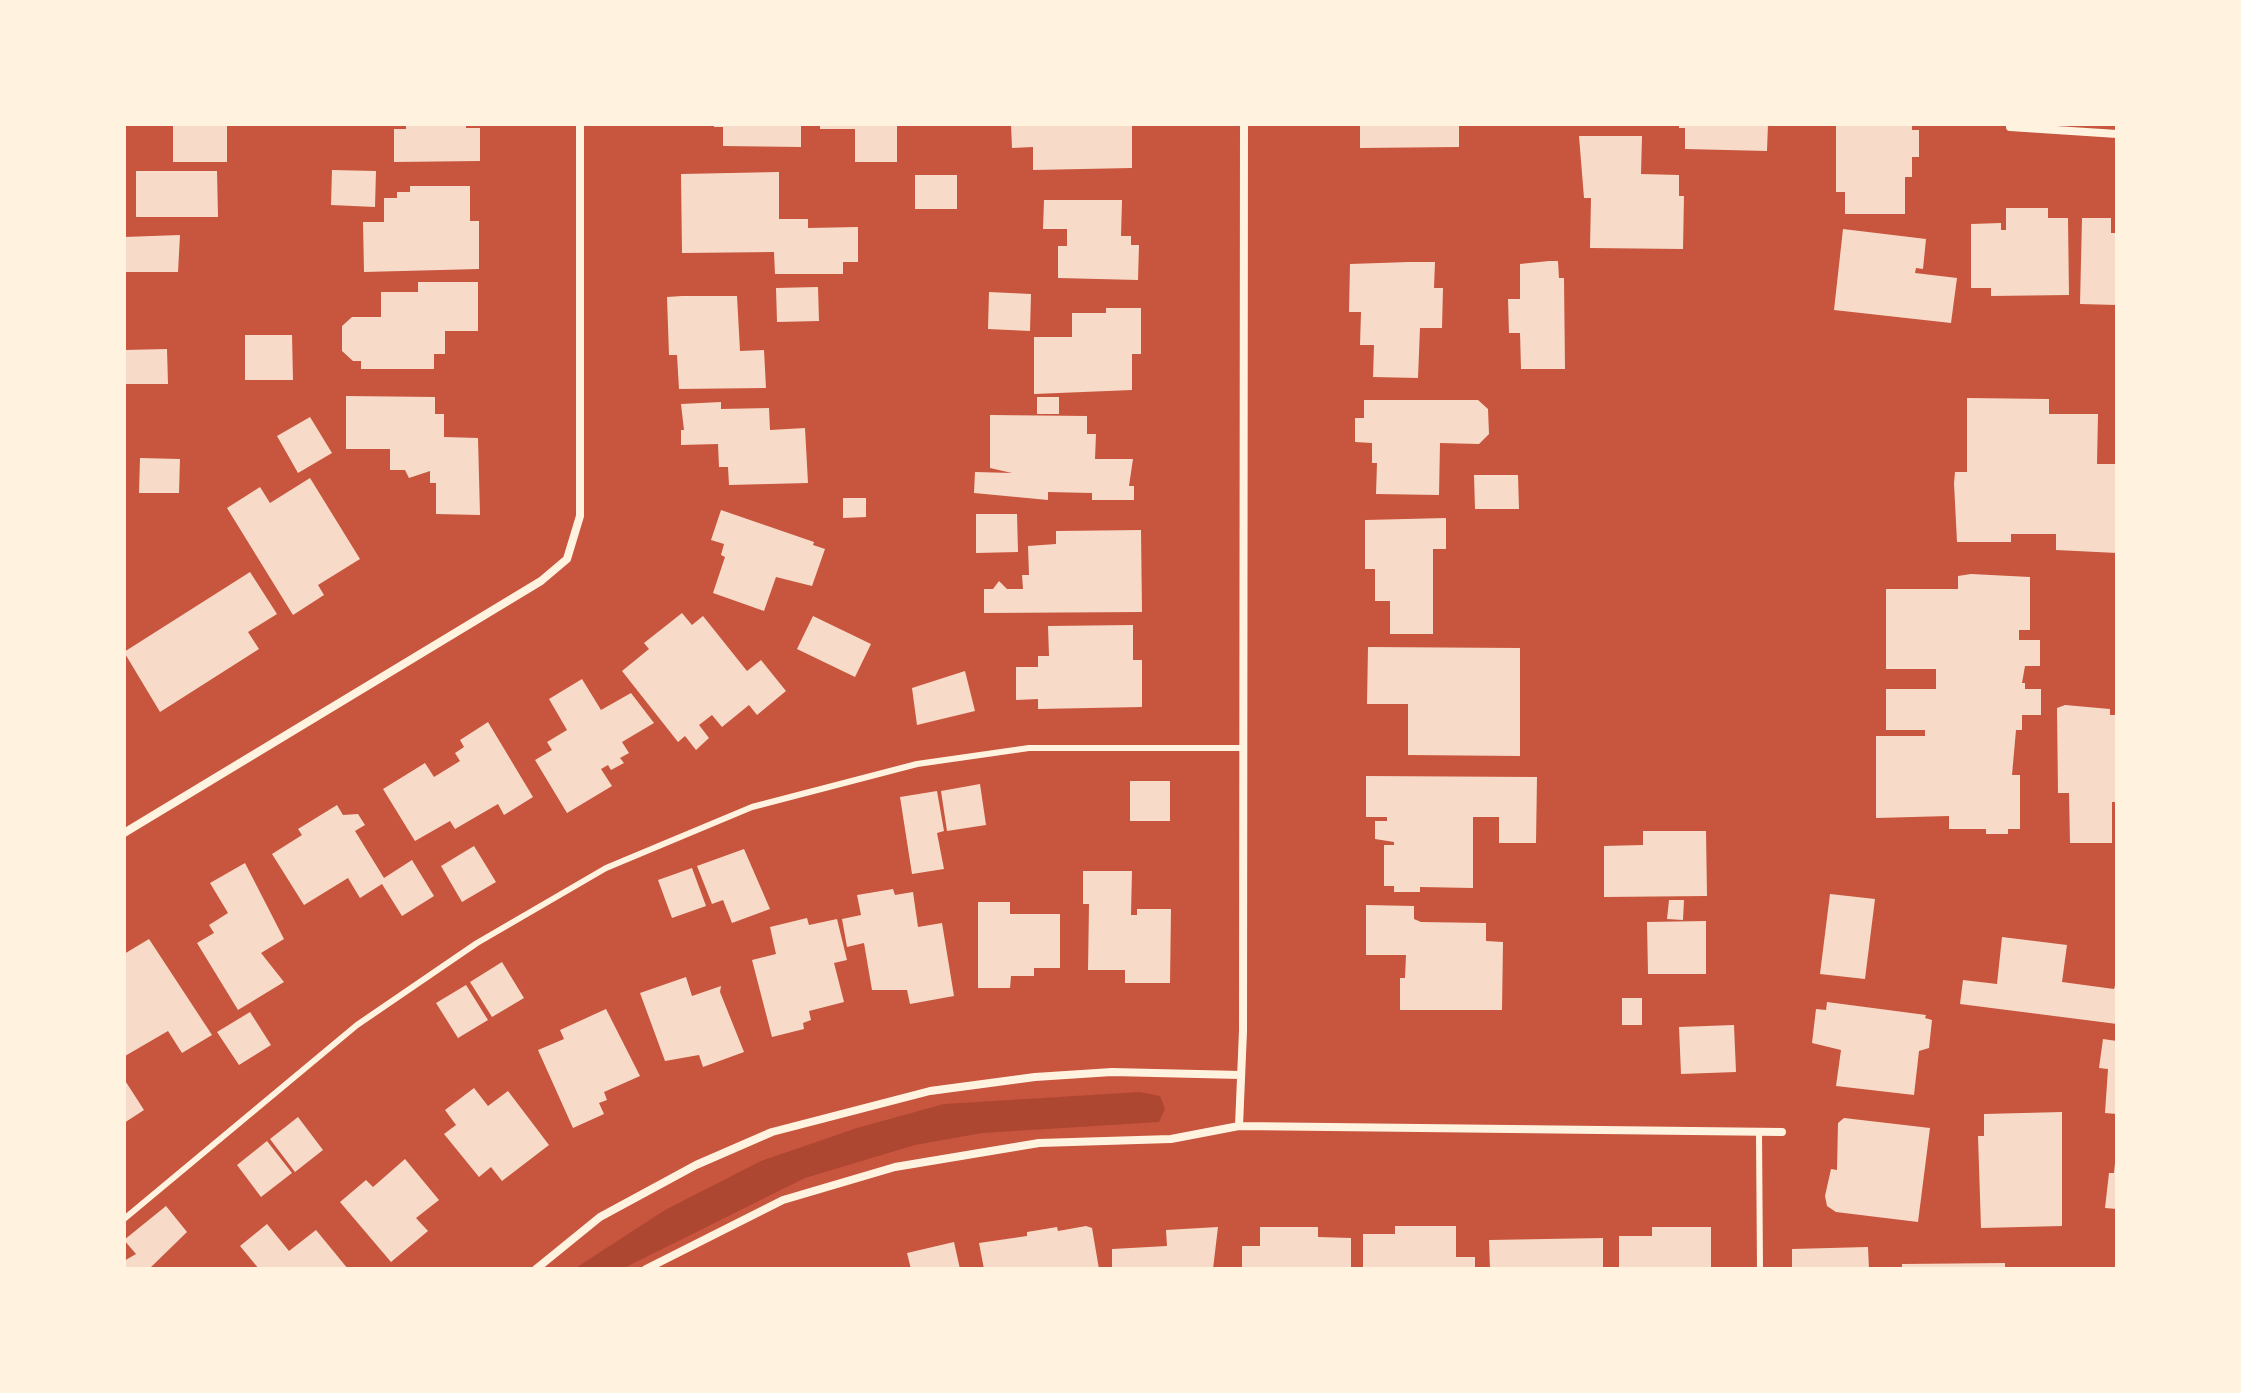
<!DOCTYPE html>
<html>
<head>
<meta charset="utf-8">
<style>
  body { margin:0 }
  #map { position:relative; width:2241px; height:1393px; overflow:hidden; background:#c8553d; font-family:"Exo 2",sans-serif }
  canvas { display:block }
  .frame { position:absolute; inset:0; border:126px solid #fff3e0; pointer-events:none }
</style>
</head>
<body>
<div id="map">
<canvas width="2241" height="1393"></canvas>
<div class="frame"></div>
</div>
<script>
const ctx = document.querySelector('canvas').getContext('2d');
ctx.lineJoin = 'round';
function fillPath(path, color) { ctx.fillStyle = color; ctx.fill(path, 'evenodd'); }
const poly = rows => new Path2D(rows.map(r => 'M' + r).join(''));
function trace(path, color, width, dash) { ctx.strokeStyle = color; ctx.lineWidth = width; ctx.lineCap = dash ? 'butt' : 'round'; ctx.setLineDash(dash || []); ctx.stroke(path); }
fillPath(poly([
  [1140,1092,1160,1096,1165,1109,1159,1122,982,1133,915,1145,805,1178,622,1269,574,1269,665,1210,761,1161,857,1128,944,1104]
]), '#ae4732');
fillPath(poly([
  [173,124,227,124,227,162,173,162],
  [406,124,466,124,466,128,480,128,480,161,394,162,394,129,406,129],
  [714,124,801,124,801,147,723,146,723,127,714,127],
  [820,124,897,124,897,162,855,162,855,129,820,129],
  [1011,124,1132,124,1132,168,1033,170,1033,147,1012,148],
  [1360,124,1459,124,1459,147,1360,148],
  [1679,124,1768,124,1767,151,1685,149,1685,128,1679,128],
  [1836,124,1912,124,1912,130,1919,130,1919,157,1912,157,1912,177,1905,177,1905,214,1845,214,1845,192,1836,192],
  [1579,136,1642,136,1641,174,1679,175,1679,196,1684,196,1683,249,1590,248,1591,198,1584,198],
  [332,170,376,171,375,207,331,205],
  [136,171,217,171,218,217,136,217],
  [779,172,779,219,808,219,808,228,858,227,858,262,843,262,843,274,775,274,774,252,682,253,681,174],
  [915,175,957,175,957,209,915,209],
  [410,186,470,186,470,221,479,221,479,269,364,272,363,222,384,222,384,198,397,198,397,192,410,192],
  [1044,200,1122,200,1121,236,1131,236,1131,245,1139,245,1138,280,1058,278,1058,246,1067,246,1067,229,1043,229],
  [2006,208,2048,208,2048,218,2068,218,2069,295,1991,296,1991,288,1971,288,1971,224,2001,223,2001,230,2006,230],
  [2082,218,2111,218,2111,233,2117,233,2117,305,2080,304],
  [1843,229,1926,239,1923,269,1916,268,1915,273,1957,278,1951,323,1834,310],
  [180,235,178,272,124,272,124,237],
  [1549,261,1558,261,1559,278,1564,278,1565,369,1521,369,1520,333,1509,333,1508,299,1520,299,1520,264],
  [1409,262,1435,262,1434,288,1443,288,1442,328,1420,328,1418,378,1373,377,1374,345,1360,345,1361,312,1349,312,1350,264],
  [418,282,478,282,478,331,445,331,445,354,434,354,434,369,361,369,361,361,353,361,342,351,342,326,352,317,381,317,381,292,418,292],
  [818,287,819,321,777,322,776,288],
  [989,292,1031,294,1030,331,988,329],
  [682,296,737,296,740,351,764,350,766,388,679,389,677,355,669,355,667,297],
  [1106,308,1141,308,1141,354,1132,354,1132,390,1034,394,1034,337,1072,337,1072,313,1106,313],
  [245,335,292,335,293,380,245,380],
  [167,349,168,384,124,384,124,350],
  [346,396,435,397,435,414,444,414,444,437,478,438,480,515,436,514,436,483,430,483,430,471,409,478,405,470,390,470,390,449,346,449],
  [1037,397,1059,397,1059,414,1037,414],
  [1967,398,2049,399,2049,414,2098,414,2097,464,2117,464,2117,553,2056,550,2056,534,2011,534,2011,542,1957,542,1954,483,1955,472,1967,472],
  [1364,400,1478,400,1488,409,1489,434,1479,444,1440,443,1439,495,1376,494,1377,463,1372,463,1372,443,1355,442,1355,418,1364,418],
  [721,402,721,409,769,408,770,430,805,428,808,483,729,485,728,467,719,467,718,444,681,445,681,430,684,430,681,404],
  [990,415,1087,416,1087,434,1096,434,1095,459,1133,459,1129,486,1134,486,1134,500,1092,500,1092,493,1048,492,1048,500,974,493,975,472,1012,473,990,468],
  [310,417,332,453,298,473,277,436],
  [140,458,180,459,179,493,139,493],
  [1474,475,1518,475,1519,509,1475,509],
  [310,478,360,559,318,585,324,595,293,615,227,508,260,487,270,503],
  [843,498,866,498,866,517,843,518],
  [721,510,814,542,813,545,825,549,812,586,776,577,764,611,713,593,725,557,721,555,724,544,711,540],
  [976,514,1017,514,1018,552,976,553],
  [1446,518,1446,549,1433,549,1433,634,1390,634,1390,601,1375,601,1375,569,1365,569,1365,520],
  [1141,530,1142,612,984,613,984,589,993,589,999,581,1007,589,1023,589,1022,575,1029,575,1028,546,1056,544,1056,531],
  [250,572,277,614,248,632,259,649,160,712,124,652],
  [1971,574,2030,577,2030,630,2019,630,2019,640,2040,640,2040,666,2025,666,2022,683,2025,683,2025,689,2041,689,2041,715,2022,715,2022,730,2016,730,2012,775,2020,775,2020,829,2008,829,2008,834,1986,834,1986,829,1949,829,1949,816,1876,818,1876,736,1925,736,1925,730,1886,730,1886,689,1936,689,1936,669,1886,669,1886,589,1958,589,1958,576],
  [682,613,692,625,703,616,747,671,761,660,786,691,757,715,749,705,722,727,712,715,699,725,709,738,696,750,685,736,678,742,622,671,649,649,644,643],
  [813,616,871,644,855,677,797,649],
  [1133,625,1133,660,1142,660,1142,707,1038,709,1038,699,1016,700,1016,667,1038,667,1038,656,1049,656,1048,626],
  [1368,647,1520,648,1520,756,1408,755,1408,704,1367,704],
  [965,671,975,711,917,725,912,688],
  [582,679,601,710,631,693,654,723,622,742,629,753,620,758,624,763,611,770,608,765,601,769,612,786,567,813,535,760,552,750,547,742,567,730,549,699],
  [2065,705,2110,709,2110,715,2117,715,2117,802,2112,802,2112,843,2070,843,2069,793,2058,793,2057,708],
  [488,722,533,797,504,815,498,804,455,829,450,821,415,841,383,789,425,763,434,777,460,761,455,753,464,747,460,740],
  [1366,776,1537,777,1536,843,1499,843,1499,817,1473,817,1473,888,1420,887,1420,892,1394,892,1394,886,1384,886,1384,845,1394,845,1394,842,1375,839,1375,821,1387,821,1387,817,1366,817],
  [1130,781,1170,781,1170,821,1130,821],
  [980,784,986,825,947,831,941,791],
  [937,791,944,831,937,833,944,869,912,874,900,797],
  [337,805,343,815,358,814,365,825,355,831,384,878,412,860,434,896,402,916,382,884,360,898,348,878,304,905,272,854,302,835,298,829],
  [1643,831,1706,831,1707,896,1604,897,1604,846,1643,845],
  [474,846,496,882,462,902,441,866],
  [744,849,770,909,732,923,723,900,712,904,697,866],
  [245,863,284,939,261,953,284,982,238,1010,197,943,214,933,209,925,228,913,210,883],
  [692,868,706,906,672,918,658,880],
  [1083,871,1132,871,1131,915,1137,915,1137,909,1171,909,1170,983,1125,983,1125,970,1088,970,1089,904,1083,904],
  [893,889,895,895,913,892,918,927,942,923,954,996,910,1004,907,990,872,990,864,943,847,947,842,919,861,915,857,895],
  [1830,894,1875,899,1865,979,1820,974],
  [1669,900,1684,900,1683,920,1667,919],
  [978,902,1010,902,1010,914,1060,914,1060,968,1034,968,1034,976,1011,976,1010,988,978,988],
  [1366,905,1414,906,1414,919,1421,922,1486,923,1486,941,1503,942,1502,1010,1400,1010,1400,978,1405,978,1406,955,1366,955],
  [807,918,809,925,837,919,847,960,834,963,844,1002,809,1011,811,1020,803,1023,804,1029,772,1037,752,960,776,954,770,927],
  [1706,921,1706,974,1648,974,1647,922],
  [2002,937,2067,945,2062,982,2114,989,2117,979,2117,1024,1960,1004,1963,980,1997,984],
  [149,939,212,1035,182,1053,168,1031,125,1056,124,954],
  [502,962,524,998,492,1017,470,982],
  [686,977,692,996,721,986,720,992,744,1052,703,1067,699,1055,665,1061,640,993],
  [466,985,488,1020,458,1038,436,1003],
  [1622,998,1642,998,1642,1025,1622,1025],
  [1827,1002,1926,1015,1925,1018,1932,1020,1929,1048,1919,1051,1914,1095,1836,1086,1841,1050,1812,1043,1816,1009,1826,1010],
  [606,1009,640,1076,604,1092,607,1100,599,1103,604,1114,573,1128,538,1050,564,1039,560,1030],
  [250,1012,271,1045,239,1065,217,1032],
  [1734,1025,1736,1072,1681,1074,1679,1027],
  [2103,1039,2117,1041,2117,1114,2105,1113,2108,1069,2099,1068],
  [124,1079,144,1110,124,1123],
  [474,1088,488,1106,508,1091,549,1145,502,1181,491,1167,479,1177,444,1134,456,1125,445,1110],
  [2062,1112,2062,1226,1981,1228,1978,1136,1984,1136,1984,1114],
  [298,1117,323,1150,295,1172,270,1139],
  [1844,1118,1930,1128,1918,1222,1836,1212,1827,1206,1825,1196,1831,1169,1837,1170,1838,1123],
  [267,1141,292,1173,261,1197,237,1165],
  [405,1159,439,1200,416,1218,428,1231,391,1262,340,1202,366,1180,373,1187],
  [2115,1163,2117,1163,2117,1209,2105,1208,2109,1173,2114,1173],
  [166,1206,187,1232,149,1269,124,1269,124,1261,136,1254,124,1240],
  [267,1224,289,1251,316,1230,348,1269,259,1269,240,1246],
  [1086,1226,1092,1228,1099,1269,984,1269,979,1243,1027,1236,1027,1232,1057,1227,1058,1231],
  [1395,1226,1456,1226,1456,1257,1475,1257,1475,1269,1363,1269,1363,1234,1395,1234],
  [1218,1227,1213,1269,1112,1269,1112,1249,1167,1246,1166,1230],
  [1260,1227,1318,1227,1318,1237,1351,1238,1351,1269,1242,1269,1242,1246,1260,1246],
  [1652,1227,1711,1227,1711,1269,1619,1269,1619,1236,1652,1236],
  [1603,1238,1603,1269,1490,1269,1489,1240],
  [954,1242,960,1269,911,1269,907,1253],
  [1868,1247,1869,1269,1792,1269,1792,1249],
  [2005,1263,2005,1269,1902,1269,1902,1264]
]), '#f7dbc8');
trace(poly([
  [1759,1131,1760,1269],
  [124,1219,357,1025,477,943,606,868,752,807,917,764,1029,748,1242,748]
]), '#fff3e0', 6);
trace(poly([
  [2010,127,2117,134],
  [124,833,541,581,567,559,580,516,580,124],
  [1239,1126,1243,1031,1244,124],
  [536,1269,600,1217,696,1165,772,1132,930,1091,1035,1077,1112,1072,1241,1075],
  [646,1269,783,1200,895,1167,1039,1143,1171,1139,1239,1126,1782,1132]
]), '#fff3e0', 8);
</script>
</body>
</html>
